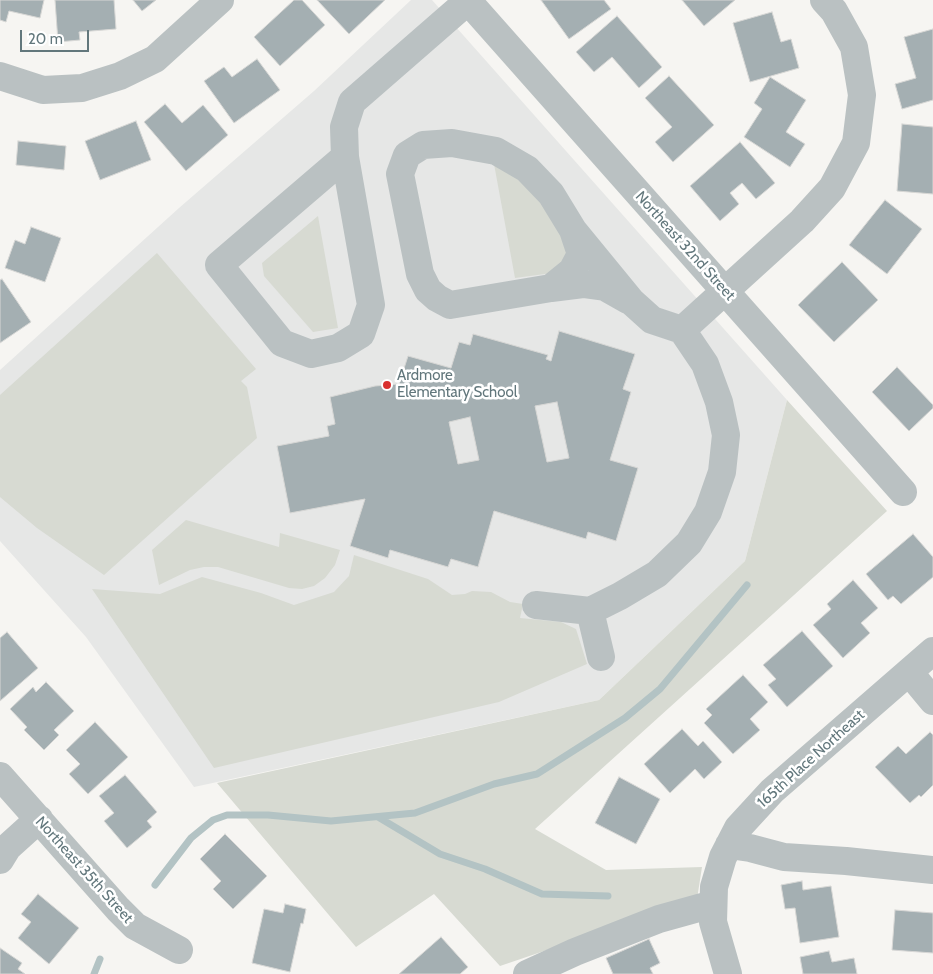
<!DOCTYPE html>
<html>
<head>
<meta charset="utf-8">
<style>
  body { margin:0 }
  #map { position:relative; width:933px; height:974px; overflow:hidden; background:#f6f5f2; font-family:Cabin,sans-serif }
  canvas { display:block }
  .scale { position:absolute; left:20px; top:30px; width:69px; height:22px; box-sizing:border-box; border:2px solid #62777c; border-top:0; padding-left:6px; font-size:15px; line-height:18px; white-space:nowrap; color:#62777c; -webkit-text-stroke:4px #fff; paint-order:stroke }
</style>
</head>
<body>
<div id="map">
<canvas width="933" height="974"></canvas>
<div class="scale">20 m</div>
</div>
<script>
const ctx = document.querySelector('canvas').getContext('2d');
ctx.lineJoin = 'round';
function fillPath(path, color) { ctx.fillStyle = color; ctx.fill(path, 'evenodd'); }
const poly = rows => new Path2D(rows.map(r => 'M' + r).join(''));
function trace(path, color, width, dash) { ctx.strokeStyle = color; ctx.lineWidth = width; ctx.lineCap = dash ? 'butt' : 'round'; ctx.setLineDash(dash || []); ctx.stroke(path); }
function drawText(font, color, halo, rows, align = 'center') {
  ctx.font = font + ' Cabin,sans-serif'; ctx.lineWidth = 5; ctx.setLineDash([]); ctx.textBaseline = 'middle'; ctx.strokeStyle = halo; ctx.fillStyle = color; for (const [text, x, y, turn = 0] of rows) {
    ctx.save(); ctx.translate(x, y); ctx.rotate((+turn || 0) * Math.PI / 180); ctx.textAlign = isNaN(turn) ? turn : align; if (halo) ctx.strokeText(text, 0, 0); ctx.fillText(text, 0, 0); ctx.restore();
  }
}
fillPath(poly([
  [411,0,432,0,787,400,745,561,599,700,194,787,86,637,0,541,0,370,179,208,314,91]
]), '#e6e7e6');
fillPath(poly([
  [494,164,530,185,572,250,560,272,515,278],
  [318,216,338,328,313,332,264,276,262,263],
  [157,253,256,369,241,381,247,387,257,438,104,575,37,528,0,497,0,395],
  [787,400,887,511,535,829,606,870,702,867,697,899,500,966,434,894,356,947,217,783,599,700,745,561],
  [186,520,279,547,280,533,340,550,335,565,325,578,314,586,302,589,289,588,218,567,204,567,190,570,159,585,152,550],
  [354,555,428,579,452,595,465,594,472,591,491,592,510,602,523,604,520,618,561,622,576,629,587,664,499,702,214,768,92,589,160,594,202,577,261,593,294,605,334,592,349,576]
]), '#d7dad2');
trace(poly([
  [378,817,440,854,485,869,542,894,608,896],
  [155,885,191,838,213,820,227,815,268,815,331,821,415,813,494,784,537,774,625,718,660,689,747,585],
  [94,974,100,959]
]), '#b3c3c4', 7);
const building = poly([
  [0,0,44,0,40,18,9,11,6,22,0,20,0,0],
  [55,0,114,0,116,29,79,32,80,40,58,42,55,0],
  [133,0,156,0,142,11,133,0],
  [294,0,302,0,325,25,280,66,254,37,294,0],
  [317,0,385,0,349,34,317,0],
  [541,0,604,0,611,9,569,39,541,0],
  [682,0,735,0,704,26,682,0],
  [772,12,781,42,791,39,799,68,750,82,733,23,772,12],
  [617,16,662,67,639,88,612,57,594,72,576,52,617,16],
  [933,29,933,100,902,109,895,84,916,78,904,37,933,29],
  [257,59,280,90,234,123,204,81,224,67,232,77,257,59],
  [669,76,714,125,673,162,655,142,672,127,645,98,669,76],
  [770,77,806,100,786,132,805,144,790,167,744,137,762,109,754,103,770,77],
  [165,104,182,123,203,105,228,135,186,171,144,122,165,104],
  [136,121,151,160,100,180,85,141,136,121],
  [902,124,933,127,933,194,897,191,902,124],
  [18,141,66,146,64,170,16,165,18,141],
  [740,142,775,183,756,199,742,183,730,193,739,204,720,221,690,186,740,142],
  [885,200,922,229,887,274,849,245,885,200],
  [31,227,61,238,45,282,5,268,15,240,25,244,31,227],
  [842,262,878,300,834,342,798,305,842,262],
  [2,279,31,322,0,343,0,280,2,279],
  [559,331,635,354,623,389,631,392,610,460,638,468,616,541,588,532,586,539,494,511,478,567,451,559,448,567,390,550,388,558,350,546,365,499,290,513,277,446,329,436,327,426,335,424,330,397,375,386,399,384,408,356,451,368,459,342,470,345,473,334,548,355,546,359,551,361,559,331],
  [557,402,569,458,547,462,535,406,557,402],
  [470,417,479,460,458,464,449,422,470,417],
  [897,367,933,405,933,408,909,431,872,392,897,367],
  [913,534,933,557,933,577,901,604,893,596,888,600,866,574,913,534],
  [853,580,878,608,861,623,870,633,843,658,813,625,831,609,827,604,853,580],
  [802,631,833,666,787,707,768,685,776,679,763,665,802,631],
  [7,632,38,668,0,701,0,638,7,632],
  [743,675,768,702,750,719,760,730,733,754,704,723,712,715,706,709,743,675],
  [46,682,74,711,54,730,59,735,44,750,24,730,27,727,10,709,33,687,36,692,46,682],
  [95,722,128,757,88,794,69,774,80,764,66,750,95,722],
  [682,729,698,746,703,741,722,762,704,779,695,769,670,793,644,764,682,729],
  [930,732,933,735,933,785,921,797,919,795,910,803,875,767,898,746,906,754,930,732],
  [125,775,157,812,147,821,152,827,127,848,104,821,114,813,99,796,125,775],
  [619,777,660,799,636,844,595,823,619,777],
  [225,834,267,876,233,909,213,889,221,881,200,859,225,834],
  [802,881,803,890,831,886,839,937,800,943,795,908,785,909,781,885,802,881],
  [38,894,79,928,49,964,18,938,31,922,21,914,38,894],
  [285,904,306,909,303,924,301,923,290,972,252,963,264,909,283,913,285,904],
  [895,910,933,913,933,953,892,950,895,910],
  [441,937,468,967,460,974,399,974,441,937],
  [649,939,660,963,650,968,653,974,613,974,606,958,649,939],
  [0,948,22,963,18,969,25,974,0,974,0,948],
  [829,951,832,962,854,958,857,974,803,974,800,957,829,951]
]);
fillPath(building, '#a4afb2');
trace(building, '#d7d7d5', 1);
trace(poly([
  [467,0,903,492],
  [0,76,43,90,82,88,120,76,155,59,220,0],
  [345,157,219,265,282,343,311,354,338,348,361,334,371,305,345,157,344,127,352,102,468,1],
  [551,288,583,284,605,287,628,300],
  [682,330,802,221,832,188,856,143,862,95,854,47,834,11,824,0],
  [536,605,590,611,620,596,657,574,689,543,708,512,722,472,726,435,719,402,705,364,682,330,652,320,632,302,573,230,551,194,527,169,496,151,452,143,423,145,407,155,400,174,420,274,428,290,437,298,450,305,551,288,572,271,581,254,573,230],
  [590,611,601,657],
  [909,672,933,701],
  [0,776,118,909,135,926,179,950],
  [729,845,750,848,784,857,846,861,933,870],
  [0,860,8,847,39,819],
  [527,974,575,952,659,919,713,904],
  [728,974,713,922,714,887,723,857,738,828,772,791,933,651]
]), '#bac1c2', 28);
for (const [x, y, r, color] of [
  [387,385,5,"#d9302f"]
]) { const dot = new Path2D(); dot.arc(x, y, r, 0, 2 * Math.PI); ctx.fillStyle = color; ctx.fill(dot); trace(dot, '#fff', 2); }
drawText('15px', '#62777c', '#fff', [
  ["Northeast 32nd Street",685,246,48],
  ["165th Place Northeast",811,759,-42],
  ["Northeast 35th Street",84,870,48]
]);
drawText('15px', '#62777c', '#fff', [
  ["Ardmore",397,376],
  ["Elementary School",397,393]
], 'left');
</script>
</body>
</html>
